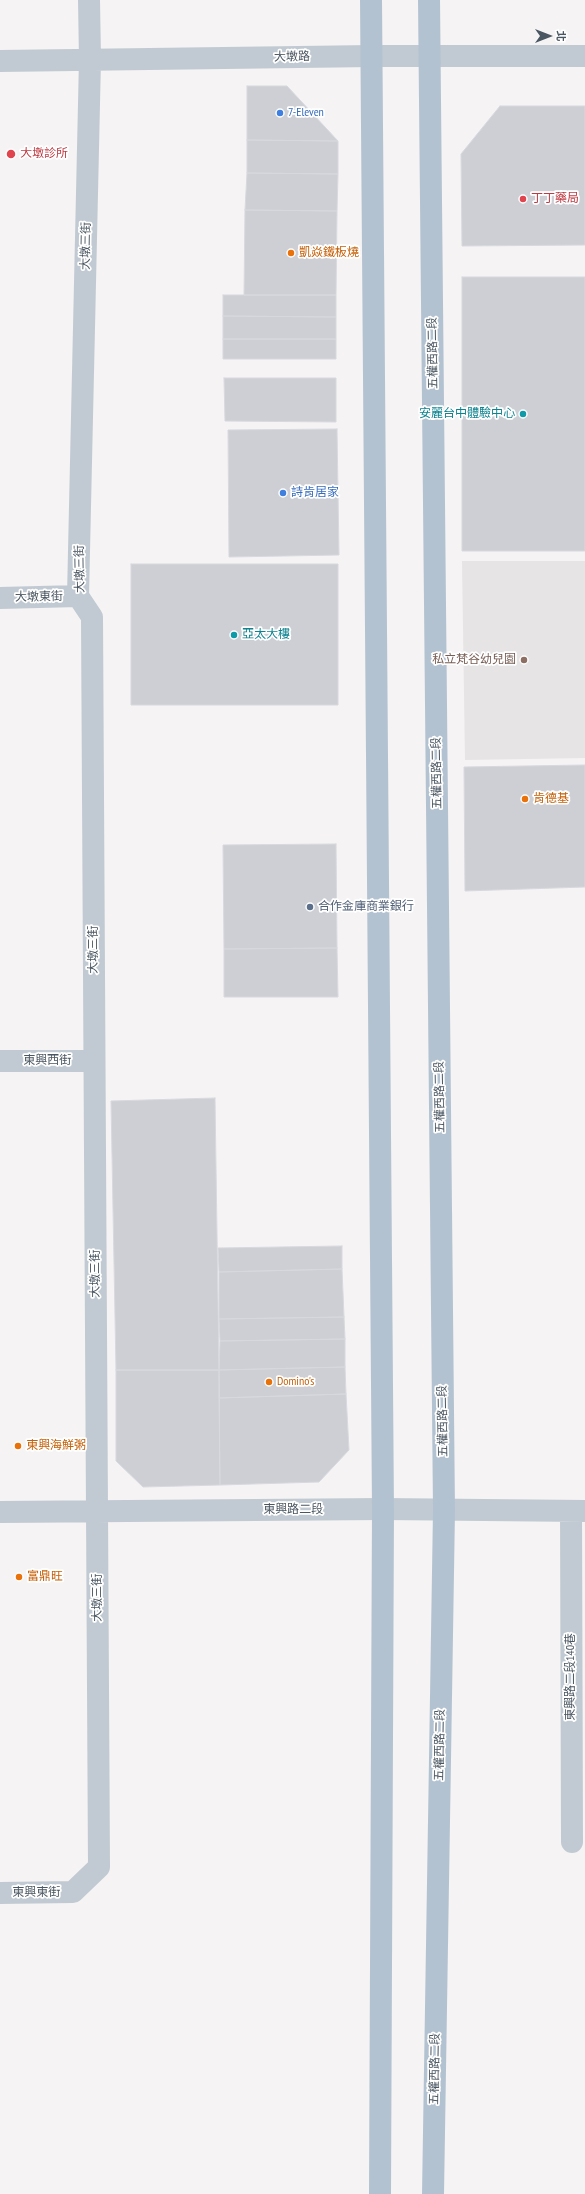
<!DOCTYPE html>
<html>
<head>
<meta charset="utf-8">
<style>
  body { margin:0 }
  #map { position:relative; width:585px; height:2194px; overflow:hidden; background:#f5f3f3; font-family:"PT Sans Narrow","Noto Sans TC",sans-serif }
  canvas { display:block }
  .north { position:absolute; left:529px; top:16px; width:40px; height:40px; -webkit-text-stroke:3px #fff; paint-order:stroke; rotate:90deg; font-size:11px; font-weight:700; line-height:16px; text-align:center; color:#4a5661 }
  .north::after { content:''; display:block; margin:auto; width:14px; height:18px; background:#4a5661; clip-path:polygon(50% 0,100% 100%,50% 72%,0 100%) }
</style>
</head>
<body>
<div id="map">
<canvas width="585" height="2194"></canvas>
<div class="north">北</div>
</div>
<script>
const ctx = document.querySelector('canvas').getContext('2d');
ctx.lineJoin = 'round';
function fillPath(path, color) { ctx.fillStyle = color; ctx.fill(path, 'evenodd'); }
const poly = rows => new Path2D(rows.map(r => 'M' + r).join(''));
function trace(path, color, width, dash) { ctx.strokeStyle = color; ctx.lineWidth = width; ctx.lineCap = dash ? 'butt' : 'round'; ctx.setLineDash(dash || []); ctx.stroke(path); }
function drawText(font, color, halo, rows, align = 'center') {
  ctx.font = font + ' "PT Sans Narrow","Noto Sans TC",sans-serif'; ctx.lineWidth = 3.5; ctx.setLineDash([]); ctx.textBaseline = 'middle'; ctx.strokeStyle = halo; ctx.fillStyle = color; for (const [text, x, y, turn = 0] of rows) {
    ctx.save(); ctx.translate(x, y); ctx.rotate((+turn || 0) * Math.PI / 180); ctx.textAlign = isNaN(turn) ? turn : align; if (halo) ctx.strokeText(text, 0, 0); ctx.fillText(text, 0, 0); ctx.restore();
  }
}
fillPath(poly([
  [462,561,585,561,585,758,465,760]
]), '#e6e4e5');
const building = poly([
  [247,86,287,86,338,141,247,140,247,86],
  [500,106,585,106,585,245,462,246,461,154,500,106],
  [247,140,338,141,338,174,247,173,247,140],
  [247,173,338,174,337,211,245,210,247,173],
  [245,210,337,211,336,295,244,295,245,210],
  [462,277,585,277,585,551,462,551,462,277],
  [223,295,336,295,336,317,223,316,223,295],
  [223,316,336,317,336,339,223,339,223,316],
  [223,339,336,339,336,359,223,359,223,339],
  [224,378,336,378,336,422,225,421,224,378],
  [337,429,339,555,229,557,228,430,337,429],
  [131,564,338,564,338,705,131,705,131,564],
  [585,765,585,887,465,891,464,767,585,765],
  [336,844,337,948,224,949,223,845,336,844],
  [337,948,338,997,224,997,224,949,337,948],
  [215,1098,219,1370,116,1370,111,1101,215,1098],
  [342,1246,342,1269,219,1272,218,1248,342,1246],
  [342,1269,344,1317,219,1319,219,1272,342,1269],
  [344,1317,345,1339,220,1341,219,1319,344,1317],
  [345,1339,345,1367,219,1370,220,1341,345,1339],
  [345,1367,346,1394,219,1398,219,1370,345,1367],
  [116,1370,219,1370,220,1485,143,1487,116,1461,116,1370],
  [346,1394,349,1450,319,1482,220,1485,219,1398,346,1394]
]);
fillPath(building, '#cdcfd5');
trace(building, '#d7d9de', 1);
trace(poly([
  [0,61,373,56,585,56],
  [0,598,78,596],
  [0,1061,94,1061],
  [571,1511,572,1842],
  [0,1512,383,1509,585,1511],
  [0,1893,73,1892,99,1867,92,617,78,596,90,59,89,0]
]), '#c1cad2', 22);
trace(poly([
  [371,0,383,1509,380,2194],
  [429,0,444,1510,433,2194]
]), '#b3c2d1', 22);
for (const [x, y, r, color] of [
  [280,113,4,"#3f7fe0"],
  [11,154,5,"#e0444e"],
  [523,199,4,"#e0444e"],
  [291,253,4,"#e8710a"],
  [523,414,4,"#0f9aa8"],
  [283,493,4,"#3f7fe0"],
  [234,635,4,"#0f9aa8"],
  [524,660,4,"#8d6e63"],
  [525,799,4,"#e8710a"],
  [310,907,4,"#5c6f8a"],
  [269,1382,4,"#e8710a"],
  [18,1446,4,"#e8710a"],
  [19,1577,4,"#e8710a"]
]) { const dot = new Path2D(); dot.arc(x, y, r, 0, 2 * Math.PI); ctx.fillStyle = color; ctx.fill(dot); trace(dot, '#fff', 1.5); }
drawText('12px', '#4a5661', '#fff', [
  ["大墩路",292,57,-1],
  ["大墩三街",86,246,-89],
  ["五權西路二段",433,353,-91],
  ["大墩三街",80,569,-91],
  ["大墩東街",39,597,-1],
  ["五權西路二段",437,773,-91],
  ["大墩三街",94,950,-90],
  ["東興西街",47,1061],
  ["五權西路二段",440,1097,-91],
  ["大墩三街",96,1274,-90],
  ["五權西路二段",443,1421,-91],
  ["東興路二段",293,1510],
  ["大墩三街",98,1598,-90],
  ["東興路二段140巷",571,1677,-90],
  ["五權西路二段",440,1745,-89],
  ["東興東街",36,1893],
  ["五權西路二段",435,2069,-89]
]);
drawText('12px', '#366cbe', '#fff', [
  ["7-Eleven",288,113],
  ["詩肯居家",291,493]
], 'left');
drawText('12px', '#be3a42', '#fff', [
  ["大墩診所",20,154],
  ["丁丁藥局",531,199]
], 'left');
drawText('12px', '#c56008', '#fff', [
  ["凱焱鐵板燒",299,253],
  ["肯德基",533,799],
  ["Domino's",277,1382],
  ["東興海鮮粥",26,1446],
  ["富鼎旺",27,1577]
], 'left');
drawText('12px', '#0d838f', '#fff', [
  ["安麗台中體驗中心",515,414],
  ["亞太大樓",242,635,"left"]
], 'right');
drawText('12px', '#785e54', '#fff', [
  ["私立梵谷幼兒園",516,660]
], 'right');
drawText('12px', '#4e5e75', '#fff', [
  ["合作金庫商業銀行",318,907]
], 'left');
</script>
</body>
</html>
